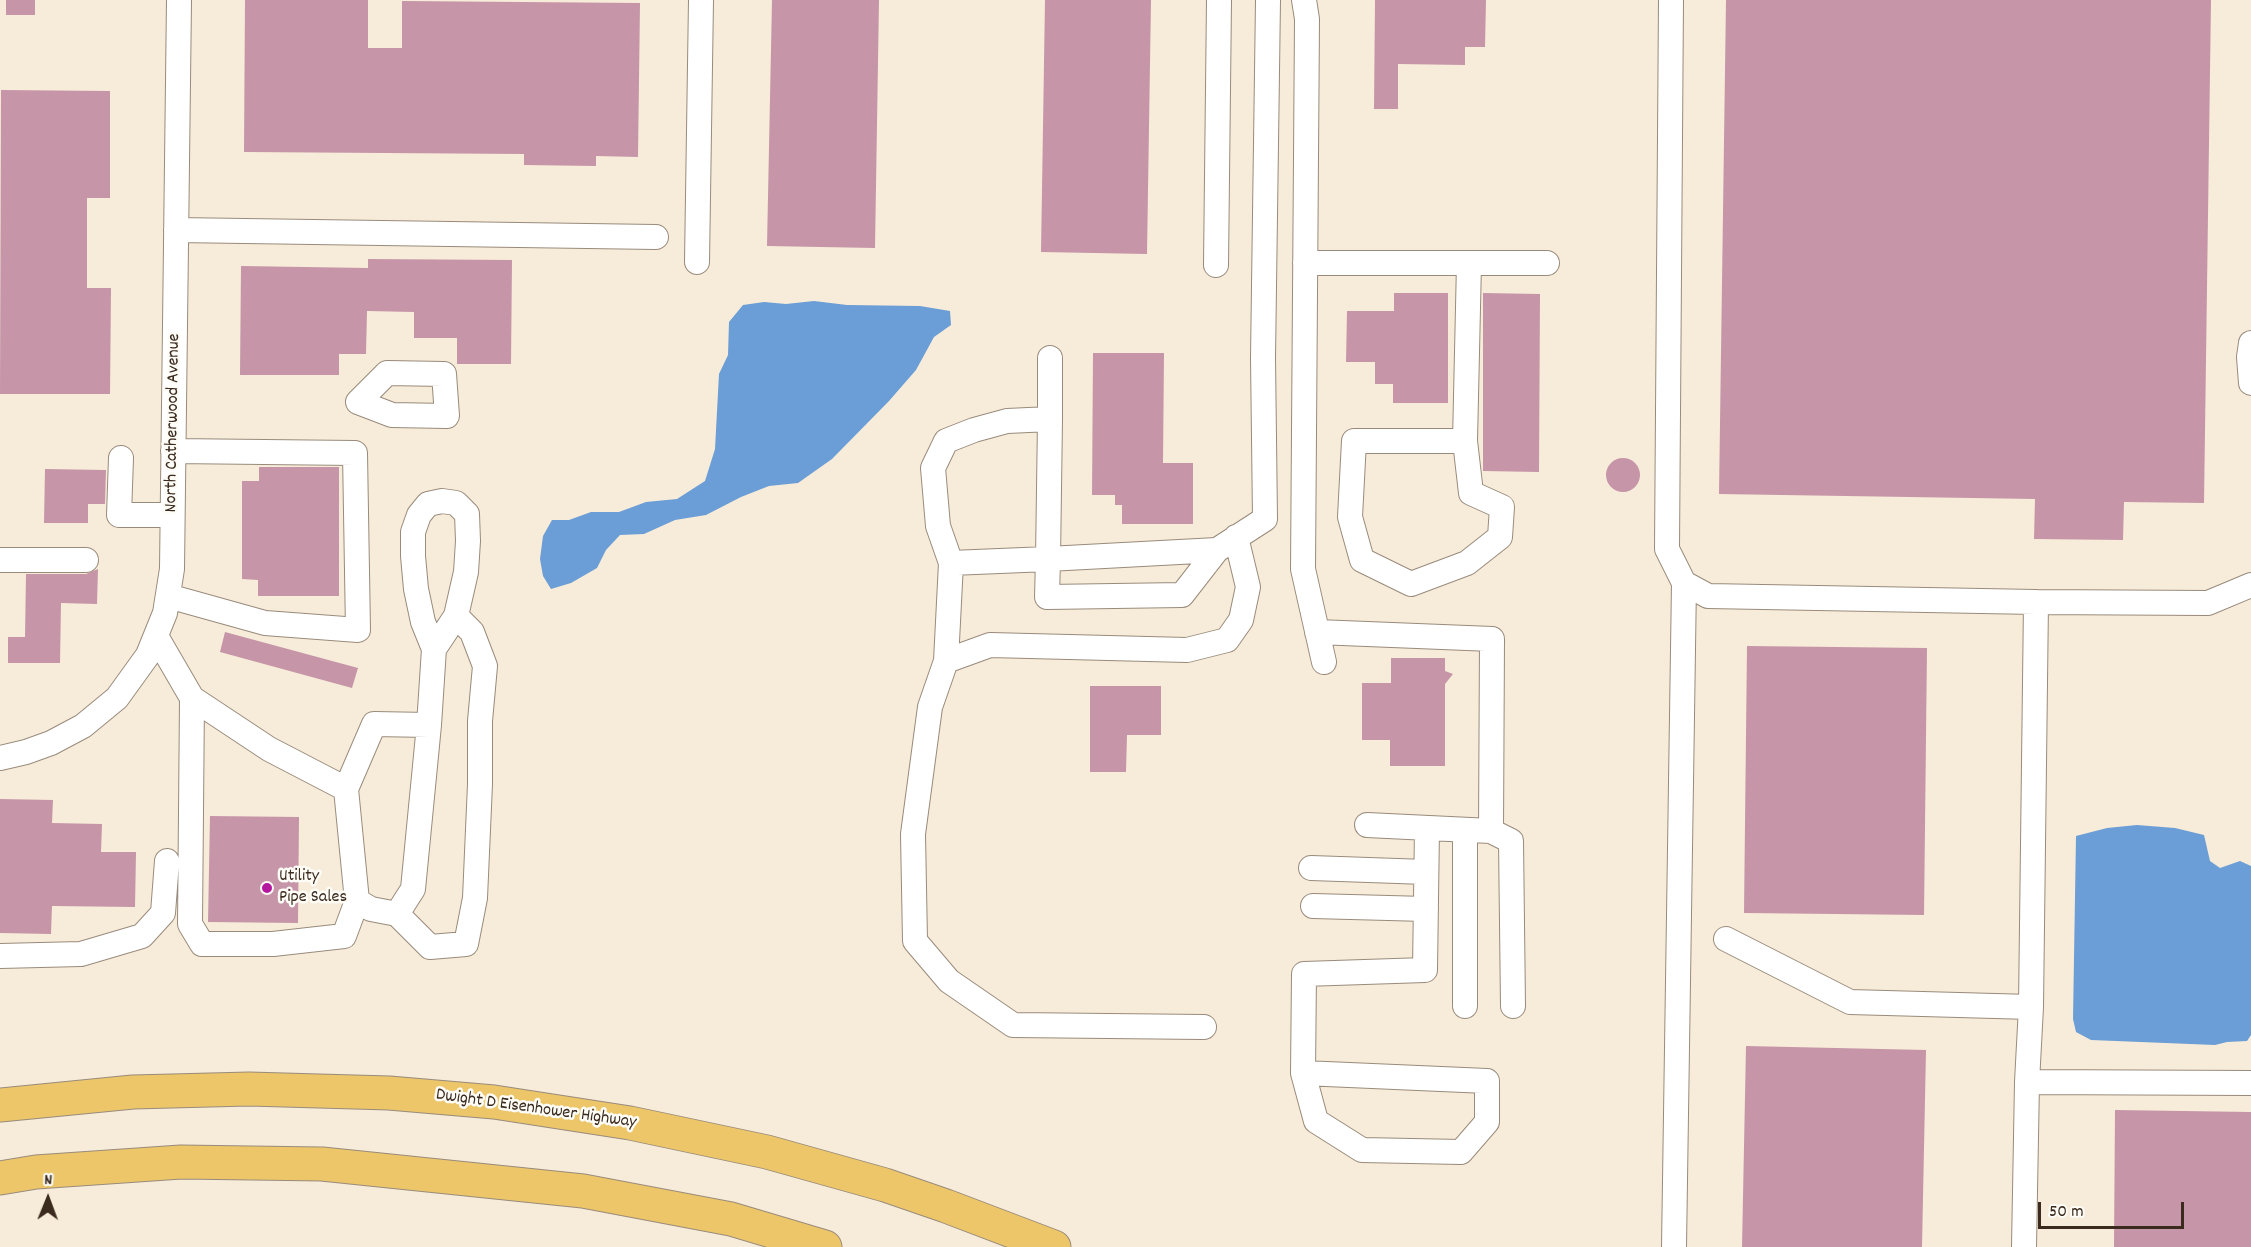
<!DOCTYPE html>
<html>
<head>
<meta charset="utf-8">
<style>
  body { margin:0 }
  #map { position:relative; width:2251px; height:1247px; overflow:hidden; background:#f7ecd9; font-family:Dekko,sans-serif }
  canvas { display:block }
  .north { position:absolute; left:18px; top:1169px; width:60px; height:60px; -webkit-text-stroke:4px #fdfcf7; paint-order:stroke; rotate:1deg; font-size:16px; font-weight:700; line-height:24px; text-align:center; color:#3b2a1e }
  .north::after { content:''; display:block; margin:auto; width:21px; height:27px; background:#3b2a1e; clip-path:polygon(50% 0,100% 100%,50% 72%,0 100%) }
  .scale { position:absolute; left:2038px; top:1202px; width:146px; height:27px; box-sizing:border-box; border:3px solid #3b2a1e; border-top:0; padding-left:8px; font-size:18px; line-height:21px; white-space:nowrap; color:#3b2a1e; -webkit-text-stroke:4px #fdfcf7; paint-order:stroke }
</style>
</head>
<body>
<div id="map">
<canvas width="2251" height="1247"></canvas>
<div class="north">N</div>
<div class="scale">50 m</div>
</div>
<script>
const ctx = document.querySelector('canvas').getContext('2d');
ctx.lineJoin = 'round';
function fillPath(path, color) { ctx.fillStyle = color; ctx.fill(path, 'evenodd'); }
const poly = rows => new Path2D(rows.map(r => 'M' + r).join(''));
function trace(path, color, width, dash) { ctx.strokeStyle = color; ctx.lineWidth = width; ctx.lineCap = dash ? 'butt' : 'round'; ctx.setLineDash(dash || []); ctx.stroke(path); }
function drawText(font, color, halo, rows, align = 'center') {
  ctx.font = font + ' Dekko,sans-serif'; ctx.lineWidth = 5; ctx.setLineDash([]); ctx.textBaseline = 'middle'; ctx.strokeStyle = halo; ctx.fillStyle = color; for (const [text, x, y, turn = 0] of rows) {
    ctx.save(); ctx.translate(x, y); ctx.rotate((+turn || 0) * Math.PI / 180); ctx.textAlign = isNaN(turn) ? turn : align; if (halo) ctx.strokeText(text, 0, 0); ctx.fillText(text, 0, 0); ctx.restore();
  }
}
fillPath(poly([
  [814,301,847,305,920,306,950,311,951,325,934,337,916,370,889,401,832,459,798,483,769,486,741,497,706,515,675,520,644,534,620,535,606,550,597,568,571,583,551,589,543,576,540,559,543,536,552,520,569,520,591,512,619,512,646,502,677,499,705,481,715,449,719,374,728,355,729,322,743,305,764,302,786,304],
  [2137,825,2175,828,2204,835,2210,861,2220,868,2240,861,2251,866,2251,1035,2247,1041,2227,1042,2215,1045,2091,1040,2076,1032,2073,1019,2076,836,2107,828]
]), '#6b9dd6');
fillPath(poly([
  [6,0,35,0,35,15,6,15],
  [245,0,368,0,368,48,402,48,402,1,640,3,638,157,596,156,596,166,524,165,524,154,244,152],
  [772,0,879,0,875,248,767,246],
  [1045,0,1151,0,1147,254,1041,252],
  [1375,0,1486,0,1485,47,1465,47,1465,65,1398,64,1398,109,1374,109],
  [1726,0,2211,0,2204,503,2124,502,2123,540,2034,539,2035,499,1719,494],
  [1,90,110,91,110,198,87,198,87,288,111,288,110,394,0,394],
  [368,259,512,260,511,364,457,364,457,338,414,338,414,312,367,311,366,354,339,354,339,375,240,375,241,266,368,268],
  [1394,293,1448,293,1448,403,1393,403,1393,384,1375,384,1375,362,1346,362,1347,311,1394,311],
  [1483,293,1540,294,1539,472,1483,471],
  [1093,353,1164,353,1163,463,1193,463,1193,524,1122,524,1122,505,1115,505,1115,495,1092,495],
  '1606 475a17 17 0 1 1 34 0a17 17 0 1 1-34 0Z',
  [259,467,339,467,339,596,258,596,258,580,242,579,242,481,259,481],
  [45,469,106,470,105,504,88,504,88,523,44,523],
  [98,569,97,604,61,603,60,663,8,663,8,637,25,637,26,574,86,574],
  [225,632,358,668,352,688,220,652],
  [1747,646,1927,648,1924,915,1744,913],
  [1391,658,1445,658,1445,671,1453,674,1445,684,1445,766,1390,766,1390,740,1362,740,1362,683,1391,683],
  [1090,686,1161,686,1161,735,1127,735,1126,772,1090,772],
  [0,799,53,800,52,823,102,824,101,852,136,852,135,907,52,906,51,934,0,933],
  [210,816,299,817,298,923,208,922],
  [1746,1046,1926,1050,1922,1247,1742,1247],
  [2115,1110,2251,1112,2251,1247,2114,1247]
]), '#c695a8');
const minor = poly([
  [1304,0,1307,19,1303,569,1324,662],
  [1671,0,1667,549,1684,583,1708,596,2036,602],
  [176,230,656,237],
  [697,262,701,0],
  [1305,263,1547,263],
  [1216,265,1219,0],
  [2251,343,2249,357,2251,383],
  [387,373,444,374,447,416,392,415,358,402,387,373],
  [1050,419,1050,358],
  [1465,441,1471,493,1502,507,1500,537,1467,563,1411,584,1362,560,1350,517,1354,441,1465,441,1469,263],
  [121,458,119,515,172,515],
  [1217,550,1048,559,951,563,938,526,933,468,946,441,974,430,1007,421,1050,419,1048,559,1047,597,1182,595,1217,550,1265,519,1263,358,1268,0],
  [0,560,86,560],
  [951,563,946,661,990,645,1187,650,1227,640,1241,620,1248,587,1236,537],
  [2251,585,2208,603,2036,602,2031,1007,2027,1082,2251,1083],
  [168,596,265,623,358,630,355,453,173,451],
  [1317,632,1492,639,1491,831,1367,825],
  [156,636,192,698,269,749,346,789,374,724,429,725,434,649,456,616,466,572,468,541,467,514,456,503,442,501,428,504,419,515,413,532,413,556,416,589,423,622,434,649],
  [946,661,930,707,913,834,915,941,949,981,1013,1025,1204,1027],
  [192,698,190,924,202,944,273,944,344,936,357,901,346,789],
  [0,758,26,752,51,743,83,726,117,698,148,655,165,613,172,569,179,0],
  [1491,831,1511,841,1513,1006],
  [1311,868,1426,872],
  [357,901,371,909,397,914,413,889,429,725],
  [1313,906,1426,909],
  [397,914,430,947,466,944,475,898,480,784,480,721,485,666,472,632,456,616],
  [1726,939,1850,1002,2031,1007],
  [0,956,81,954,142,936,163,913,167,861],
  [1465,1006,1465,830],
  [1303,1073,1316,1121,1362,1150,1461,1152,1487,1122,1487,1081,1303,1073,1304,974,1425,970,1427,828],
  [1674,1247,1684,583],
  [2024,1247,2027,1082]
]);
const highway = poly([
  [0,1105,133,1092,249,1089,389,1093,494,1102,630,1123,767,1152,885,1185,946,1206,1054,1247],
  [0,1178,36,1172,181,1162,322,1164,583,1191,731,1219,825,1247]
]);
trace(minor, '#998b7c', 26);
trace(highway, '#998b7c', 35);
trace(minor, '#fff', 24);
trace(highway, '#ecc669', 33);
for (const [x, y, r, color] of [
  [267,888,6,"#b5179e"]
]) { const dot = new Path2D(); dot.arc(x, y, r, 0, 2 * Math.PI); ctx.fillStyle = color; ctx.fill(dot); trace(dot, '#fdfcf7', 2); }
drawText('18px', '#3b2a1e', '#fdfcf7', [
  ["North Catherwood Avenue",174,423,-89],
  ["Dwight D Eisenhower Highway",536,1110,8]
]);
drawText('18px', '#3b2a1e', '#fdfcf7', [
  ["Utility",279,878],
  ["Pipe Sales",279,899]
], 'left');
</script>
</body>
</html>
